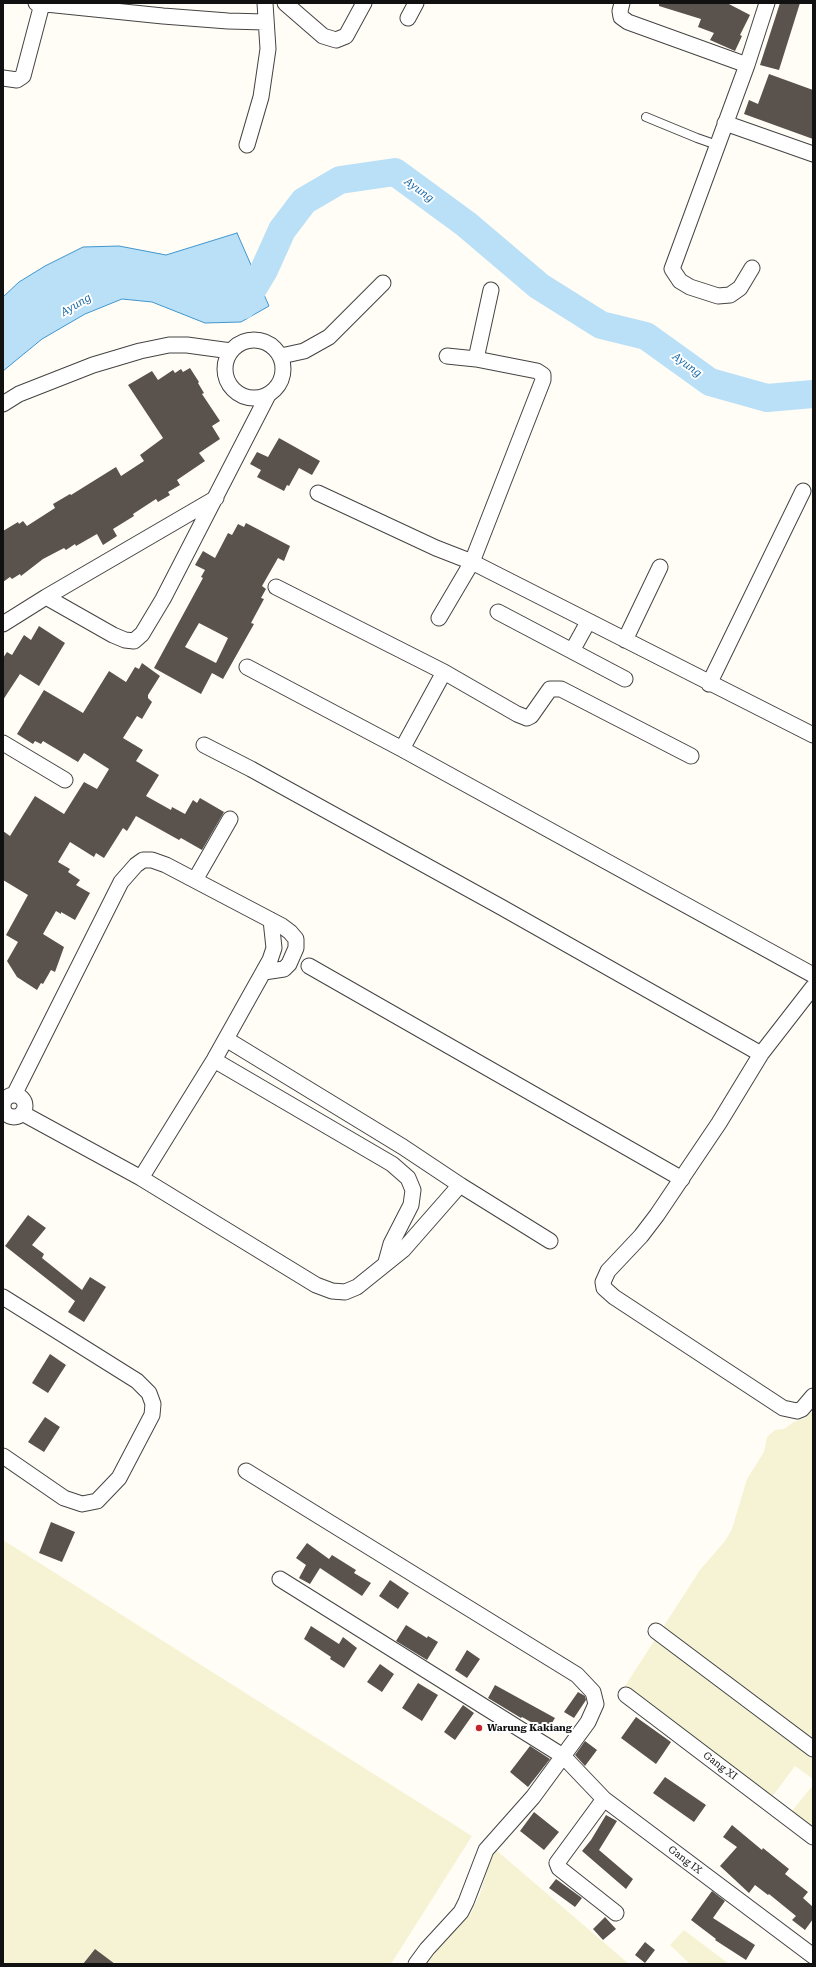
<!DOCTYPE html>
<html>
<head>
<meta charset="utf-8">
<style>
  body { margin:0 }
  #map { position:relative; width:816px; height:1967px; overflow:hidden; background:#fffdf5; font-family:"Roboto Serif",serif }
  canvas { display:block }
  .frame { position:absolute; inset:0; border:4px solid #111; pointer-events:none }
</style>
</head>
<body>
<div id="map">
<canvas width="816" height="1967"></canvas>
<div class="frame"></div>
</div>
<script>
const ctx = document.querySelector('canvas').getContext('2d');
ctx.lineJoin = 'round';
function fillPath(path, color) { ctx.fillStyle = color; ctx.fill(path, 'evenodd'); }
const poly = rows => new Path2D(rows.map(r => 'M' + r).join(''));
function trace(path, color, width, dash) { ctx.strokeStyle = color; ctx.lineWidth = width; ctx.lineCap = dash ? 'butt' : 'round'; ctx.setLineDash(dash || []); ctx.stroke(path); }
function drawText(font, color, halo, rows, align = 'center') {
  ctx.font = font + ' "Roboto Serif",serif'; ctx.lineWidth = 4; ctx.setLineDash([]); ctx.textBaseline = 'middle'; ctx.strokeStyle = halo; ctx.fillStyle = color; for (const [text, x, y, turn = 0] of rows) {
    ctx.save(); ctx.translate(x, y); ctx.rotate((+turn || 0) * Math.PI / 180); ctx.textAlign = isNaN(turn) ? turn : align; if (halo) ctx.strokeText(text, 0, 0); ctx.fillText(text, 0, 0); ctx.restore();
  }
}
fillPath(poly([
  [813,1411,813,1779,795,1766,772,1797,625,1686,700,1570,725,1541,732,1529,747,1479,764,1452,767,1437,775,1430,784,1429,794,1422,805,1418],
  [3,1540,472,1836,391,1964,3,1964],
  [813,1785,813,1827,792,1811],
  [496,1850,629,1964,425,1964,431,1955,470,1915,480,1894,489,1863],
  [684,1930,729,1964,690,1964,670,1945]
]), '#f6f3d4');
const water = poly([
  [237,233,269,306,241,322,205,323,152,302,122,299,85,314,42,339,3,371,3,297,19,282,45,266,83,247,119,246,166,255,237,233]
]);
fillPath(water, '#b9e0f7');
trace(water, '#3f96cf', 1);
trace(poly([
  [233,305,243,305,264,270,282,230,304,201,340,180,395,172,466,224,539,286,601,325,646,336,710,382,767,398,813,394]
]), '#b9e0f7', 28);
fillPath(poly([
  [659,3,727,3,750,15,740,35,742,36,735,51,710,40,714,33,698,27,701,19,659,6],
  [780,3,800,3,779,70,760,65],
  [769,74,813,90,813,139,744,114,749,100,758,104],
  [190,368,199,382,198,383,204,393,202,394,220,421,212,426,220,439,199,453,205,461,177,480,180,485,168,492,170,495,158,502,156,499,133,514,134,516,113,529,117,536,103,545,97,534,76,546,75,544,66,550,64,548,43,559,21,576,20,574,12,579,10,577,3,582,3,531,18,522,19,524,23,521,27,526,55,508,53,504,70,494,71,495,116,467,121,476,144,461,140,455,163,438,128,385,152,371,158,380,173,370,175,373,181,369,183,372],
  [279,438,320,461,312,475,299,468,289,486,287,485,284,491,257,477,261,470,250,464,257,452,268,457],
  [246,523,290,546,284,561,278,558,262,586,266,589,261,598,264,599,251,623,254,624,223,679,212,673,201,694,154,668,203,578,201,577,205,570,195,565,203,551,215,558,228,533,232,535,238,524,244,527],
  [199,623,228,638,216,663,185,647],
  [39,626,65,643,39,686,20,674,3,700,3,658,7,652,12,655,24,635,31,640],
  [142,663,160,676,148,695,148,698,152,702,142,719,137,716,123,738,143,750,136,761,159,775,146,796,171,810,172,807,185,814,193,800,197,803,200,798,224,812,202,850,181,838,179,840,136,816,127,831,123,828,104,858,96,853,94,857,70,842,58,862,70,869,68,872,80,880,76,885,90,893,75,920,61,912,61,914,56,911,43,934,64,947,55,972,51,970,43,984,41,983,37,990,17,977,7,961,18,942,6,935,28,895,3,880,3,831,10,836,35,796,64,814,84,782,97,789,109,769,84,753,78,762,43,741,41,744,35,741,33,744,17,734,44,690,83,713,109,671,126,682,135,667,139,669],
  [28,1215,46,1228,32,1245,44,1254,42,1258,82,1290,90,1277,106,1287,84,1322,68,1312,75,1301,5,1246],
  [50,1354,66,1365,48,1393,32,1383],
  [45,1417,60,1427,44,1452,28,1442],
  [51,1522,75,1532,62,1562,39,1553],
  [307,1543,329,1559,332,1555,356,1570,354,1573,371,1583,362,1596,320,1568,310,1584,299,1578,306,1565,296,1558],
  [390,1580,409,1593,398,1609,379,1596],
  [406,1625,427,1638,428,1636,438,1642,427,1660,396,1641],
  [311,1626,339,1644,343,1637,357,1648,344,1668,330,1659,331,1657,304,1639],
  [467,1650,480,1659,467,1678,455,1670],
  [380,1664,394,1674,382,1692,367,1682],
  [418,1683,438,1695,422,1721,402,1708],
  [495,1685,555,1718,547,1731,522,1717,521,1718,488,1698],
  [578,1692,585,1696,586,1700,574,1718,564,1712],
  [463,1705,474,1713,455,1740,444,1732],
  [636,1717,671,1742,656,1764,621,1738],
  [585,1741,597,1750,585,1766,575,1755],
  [530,1746,550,1759,528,1787,510,1772],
  [665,1777,706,1805,694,1822,653,1793],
  [534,1812,559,1832,544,1850,520,1831],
  [606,1815,617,1821,599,1850,633,1879,626,1889,582,1851,591,1840],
  [732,1825,762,1850,763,1848,789,1869,785,1874,808,1892,803,1898,813,1907,813,1919,805,1930,792,1920,796,1916,769,1894,768,1895,755,1885,749,1893,720,1866,737,1847,723,1837],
  [556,1879,582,1898,575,1907,549,1888],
  [712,1891,725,1901,713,1918,755,1945,746,1960,715,1940,716,1939,691,1920],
  [605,1917,616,1929,603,1940,593,1929],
  [645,1942,655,1950,645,1963,635,1955],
  [95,1949,115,1964,83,1964]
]), '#5a524d');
const lane = poly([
  [646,117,697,138,717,145]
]);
const street = poly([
  [36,3,163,16,228,21,265,22],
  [285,3,323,36,336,40,346,36,364,3],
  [622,3,620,11,621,17,628,22,747,65],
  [408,18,416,3],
  [3,78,17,80,23,76,42,4],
  [725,123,813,154],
  [247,145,261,97,268,49,265,3],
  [752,268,740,288,730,295,718,296,690,287,680,281,672,269,747,65,767,3],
  '225 369a29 29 0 1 1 58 0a29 29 0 1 1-58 0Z',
  [281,356,304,351,329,337,383,283],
  [476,359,491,290],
  [3,404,19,394,93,365,140,351,169,345,187,345,231,351],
  [318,493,436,548,472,562,813,735],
  [276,587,444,672,517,714,527,718,531,716,550,689,561,689,691,756],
  [46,597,216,498],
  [498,612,572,651],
  [439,618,472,562,543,380,543,375,537,371,476,359,447,356],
  [588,622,572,651,625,679],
  [3,624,46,597,113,635,125,640,134,641,142,634,163,599,268,395],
  [625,640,660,567],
  [247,667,402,749,813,975],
  [709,684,803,491],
  [3,743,65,780],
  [204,745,251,769,501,907,761,1054],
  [402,749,444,672],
  [195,880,230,819],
  [309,966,682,1179],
  [813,987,761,1054,719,1123,657,1215,641,1236,608,1271,603,1282,604,1288,614,1297,783,1408,797,1411,802,1409,813,1396],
  [214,1060,392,1164,408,1178,413,1190,411,1205,391,1244,386,1262],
  [14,1095,121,882,136,865,143,860,152,860,166,865,282,926,290,932,296,939,296,948,289,964,284,969,264,972],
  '3 1106a11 11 0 1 1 22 0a11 11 0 1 1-22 0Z',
  [22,1113,141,1178,316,1285,332,1291,345,1292,357,1287,403,1250,460,1185,403,1147,226,1039],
  [141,1178,214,1060,270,960,274,948,271,920],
  [460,1185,550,1241],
  [3,1297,137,1381,149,1393,153,1404,152,1415,119,1478,97,1501,82,1504,64,1498,3,1456],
  [246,1471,577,1675,593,1692,596,1704,588,1722,533,1797,486,1850,466,1902,461,1912,427,1949,416,1964],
  [280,1579,563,1756,604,1799,813,1956],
  [656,1631,813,1749],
  [626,1695,813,1837],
  [604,1799,557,1863,559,1868,616,1913]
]);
trace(lane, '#444', 10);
trace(street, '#444', 17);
trace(lane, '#fff', 8);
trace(street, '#fff', 15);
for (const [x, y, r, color] of [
  [479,1728,4,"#c4262e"]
]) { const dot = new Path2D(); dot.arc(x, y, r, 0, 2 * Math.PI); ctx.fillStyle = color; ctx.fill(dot); trace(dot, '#fff', 1.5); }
drawText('bold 10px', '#111', '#fff', [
  ["Warung Kakiang",487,1728]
], 'left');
drawText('10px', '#111', '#fff', [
  ["Gang XI",720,1766,37],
  ["Gang IX",685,1860,37]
]);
drawText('italic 11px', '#1768a6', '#fff', [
  ["Ayung",419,190,36],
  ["Ayung",76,305,-31],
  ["Ayung",687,365,36]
]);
</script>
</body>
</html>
